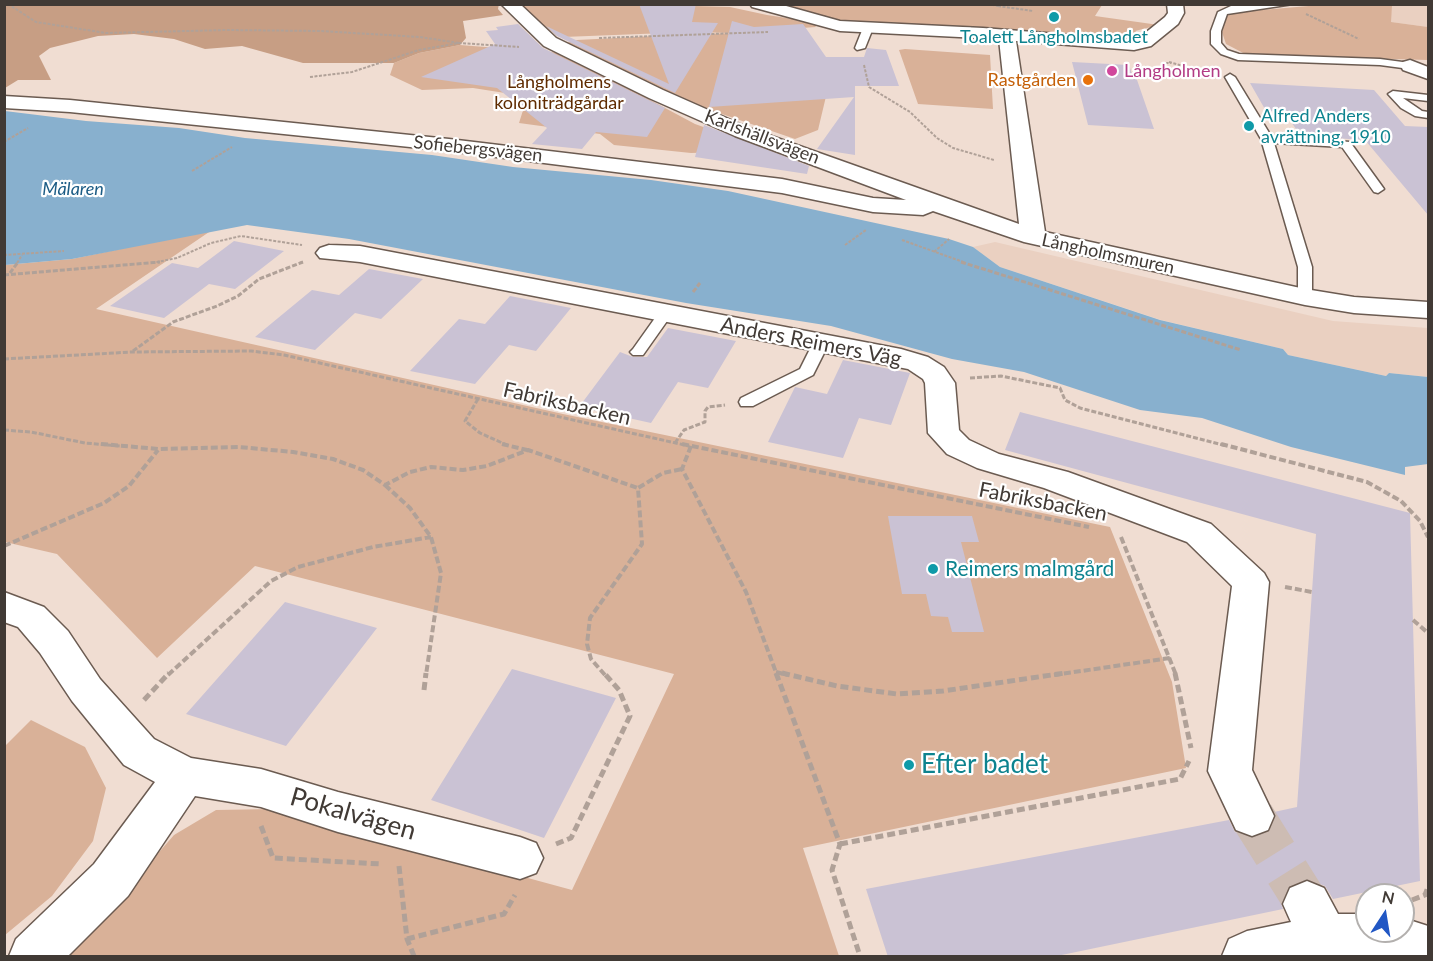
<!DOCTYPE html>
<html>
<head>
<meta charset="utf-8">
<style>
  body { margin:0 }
  #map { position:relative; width:1433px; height:961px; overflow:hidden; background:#f0ddd2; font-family:Lato,sans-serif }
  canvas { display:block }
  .frame { position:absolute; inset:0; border:6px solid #413a35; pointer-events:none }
  .north { position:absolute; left:1355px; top:883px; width:60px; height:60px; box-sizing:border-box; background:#fff; border:2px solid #b3b0ae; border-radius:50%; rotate:12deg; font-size:16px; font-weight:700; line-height:24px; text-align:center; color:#413a35 }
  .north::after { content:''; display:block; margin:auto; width:21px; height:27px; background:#2157c4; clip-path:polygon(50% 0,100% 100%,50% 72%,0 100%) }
</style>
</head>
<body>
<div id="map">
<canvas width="1433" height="961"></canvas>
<div class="frame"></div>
<div class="north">N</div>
</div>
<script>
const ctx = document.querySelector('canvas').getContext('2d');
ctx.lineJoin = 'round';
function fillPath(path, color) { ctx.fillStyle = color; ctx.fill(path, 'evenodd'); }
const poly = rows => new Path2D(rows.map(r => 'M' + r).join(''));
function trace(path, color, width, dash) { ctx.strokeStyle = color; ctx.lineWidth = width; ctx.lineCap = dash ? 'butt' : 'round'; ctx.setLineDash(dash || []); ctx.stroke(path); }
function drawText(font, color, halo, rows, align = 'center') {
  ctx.font = font + ' Lato,sans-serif'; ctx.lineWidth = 4.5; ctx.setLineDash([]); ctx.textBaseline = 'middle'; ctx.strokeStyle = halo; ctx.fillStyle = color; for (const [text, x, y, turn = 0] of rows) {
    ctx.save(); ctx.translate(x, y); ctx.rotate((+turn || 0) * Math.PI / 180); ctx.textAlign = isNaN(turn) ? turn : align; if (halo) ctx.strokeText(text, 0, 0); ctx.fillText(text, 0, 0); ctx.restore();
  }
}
fillPath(poly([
  [1352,5,1428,5,1428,27,1390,22,1392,6],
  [995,242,1333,321,1428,328,1428,377,1389,373,1386,376,1288,355,1283,349,1161,320,1000,267,973,247]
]), '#ead0c1');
fillPath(poly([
  [621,4,730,7,767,15,813,22,816,27,731,33,692,32,563,37,556,35,518,5],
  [1332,4,1392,6,1391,22,1428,27,1428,60,1247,55,1226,44,1222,32,1226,13],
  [787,5,1102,5,1095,16,1159,25,1135,31,1142,37,1140,40,1127,41,846,22],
  [792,32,828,88,818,130,795,139,681,100,565,43,577,40,695,34],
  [460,45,562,53,695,124,746,142,722,152,691,153,614,145,600,134,519,123,525,104,505,93,473,88,422,90,390,75,394,63,419,53],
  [905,49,990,55,993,109,918,104,899,50],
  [212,230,96,309,563,414,1110,527,1172,682,1186,768,803,848,839,956,64,956,127,889,174,835,216,810,274,809,572,890,674,674,255,566,157,658,57,554,5,542,5,265,72,259],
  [31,720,85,747,106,788,93,841,52,896,5,935,5,746]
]), '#d9b198');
fillPath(poly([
  [499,4,498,9,503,15,463,21,466,38,460,45,419,53,394,63,303,63,242,46,205,49,174,39,134,34,98,36,50,48,39,56,51,80,18,80,5,88,5,5]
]), '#c79e84');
fillPath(poly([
  [5,111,86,121,179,128,245,138,432,155,513,167,651,180,728,191,949,239,973,247,1000,267,1160,320,1283,349,1288,355,1386,376,1389,373,1428,377,1428,464,1405,467,1405,475,1291,447,1202,418,1140,410,1024,372,952,359,831,326,686,303,349,239,247,225,72,259,5,265]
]), '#88b0ce');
fillPath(poly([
  [639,4,696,4,692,22,718,23,675,93,557,36,546,26,669,84],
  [732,21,754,27,803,24,826,57,864,57,867,48,886,50,899,86,855,86,855,155,817,149,854,97,709,107],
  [518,24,543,48,665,108,647,137,596,132,582,149,532,144,547,128,497,88,421,77,495,44,486,31,498,30,496,27],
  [1072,62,1129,65,1133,77,1136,77,1154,129,1088,125],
  [1250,83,1374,90,1405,126,1428,127,1428,215,1365,140,1301,136,1284,112,1266,111],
  [704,125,809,166,807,174,695,157],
  [234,241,284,251,235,289,209,284,164,318,110,306,172,263,198,268],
  [369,269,423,279,381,319,355,313,315,350,255,337,312,290,339,295],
  [510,296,571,308,536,351,509,345,475,384,410,371,459,319,485,324],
  [668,328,736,341,708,388,678,382,651,423,579,407,620,352,633,357,647,357],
  [843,360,910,373,891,425,859,418,843,458,768,442,795,387,827,394],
  [1020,412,1410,513,1420,881,1333,899,1325,886,1306,879,1288,887,1281,903,1283,909,1052,957,888,957,866,889,1229,820,1235,832,1253,838,1270,831,1276,817,1274,812,1297,807,1316,534,1005,450],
  [888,516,972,516,979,542,961,542,984,632,952,632,948,617,931,616,926,594,902,594],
  [285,602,377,628,286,746,186,714],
  [512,669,616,698,544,838,431,800]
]), '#cac2d4');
trace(poly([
  [1252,816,1307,904]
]), '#cdbcb3', 44, [44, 22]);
const service = poly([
  [1252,4,1293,4,1227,14,1221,31,1221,43,1227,50,1239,54,1380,59,1410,63,1415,66,1410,69,1380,65,1238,60,1221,54,1211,44,1211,31,1218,12,1231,6,1252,4],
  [868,25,873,28,865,48,857,50,855,48,863,28,868,25],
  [1230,74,1235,77,1271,136,1350,142,1384,189,1378,193,1374,192,1342,147,1274,143,1312,267,1312,297,1310,300,1300,300,1298,297,1298,267,1261,139,1225,77,1230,74],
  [1393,91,1428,95,1428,101,1403,98,1422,111,1428,112,1428,118,1415,116,1401,108,1388,94,1393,91],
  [665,310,672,314,643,355,633,355,630,352,633,349,660,311,665,310],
  [821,338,829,343,813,375,753,406,741,406,739,402,741,398,800,369,813,343,821,338]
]);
const minor = poly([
  [501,4,520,4,556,38,663,90,749,128,1019,224,999,39,840,31,752,7,750,4,779,4,840,21,983,28,1134,40,1139,38,1165,17,1168,13,1167,4,1183,4,1184,13,1178,24,1151,46,1134,50,1016,41,1045,232,1305,289,1354,297,1428,302,1428,318,1354,313,1305,305,1024,242,933,211,923,215,873,212,782,193,449,151,70,112,4,108,4,96,70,100,449,139,782,179,873,198,906,200,735,136,649,98,544,46,501,4],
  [1410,60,1428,67,1428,79,1403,70,1401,66,1403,62,1410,60],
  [329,245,360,246,901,349,928,357,944,367,955,383,959,430,969,440,999,454,1068,472,1211,524,1264,573,1269,582,1252,770,1274,816,1268,830,1252,836,1236,830,1208,771,1232,586,1187,542,1044,488,977,468,947,454,928,433,925,383,923,379,908,369,360,262,320,258,316,253,320,248,329,245],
  [4,592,44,607,68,631,100,679,154,739,191,758,261,769,338,792,520,837,536,843,543,858,536,873,520,879,338,832,261,807,195,796,128,896,68,956,9,956,16,939,94,864,155,782,124,765,72,701,40,653,18,627,4,622,4,592],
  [1307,881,1324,888,1338,914,1367,914,1367,931,1403,931,1403,918,1428,926,1428,956,1222,956,1229,939,1247,931,1291,922,1283,904,1290,888,1307,881]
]);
trace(service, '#6b5b51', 3);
trace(minor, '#6b5b51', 3);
trace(poly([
  [8,4,36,22,106,33,227,30,320,31,420,37,459,43],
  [987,4,998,6],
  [998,6,1033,11],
  [1306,14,1359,39],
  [599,38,768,32],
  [1169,62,1208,73],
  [1161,63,1171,63],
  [864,65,869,87,910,112,937,138,953,148,994,160],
  [310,77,352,72,419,50,459,43,519,47],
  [4,142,28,128],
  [192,171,232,147],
  [902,240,966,263],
  [845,245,866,230],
  [934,252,949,239],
  [4,255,64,251],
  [17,263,22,255],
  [152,263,177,258,211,243,241,236,302,245],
  [300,263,303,262]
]), '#b0a198', 2, [3, 1.5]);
trace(poly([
  [961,262,1241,350],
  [10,273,18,262],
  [4,275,160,262],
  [693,292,700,283],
  [133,351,173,322,217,306,238,296,259,279,303,262],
  [4,359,132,352,251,351,284,355,689,446],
  [970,378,1001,376,1060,388,1065,400,1080,408,1227,446],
  [478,399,465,421,480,433,509,446],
  [4,430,31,432,85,443,120,446],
  [675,443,684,430,705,422,705,411,708,407,725,405]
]), '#b0a198', 3, [5, 2]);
trace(poly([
  [101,444,159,449,239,447,293,452,333,459,363,470,385,485,410,472,431,467,463,470,487,466,528,450,638,488],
  [502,444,527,450],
  [682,444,1089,527],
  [1221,444,1367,482,1401,501,1420,521,1428,537],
  [691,446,682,469,746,592,777,675],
  [385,485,410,508,431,537,441,573,426,675],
  [1121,537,1176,675],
  [4,546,104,503,129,486,158,450],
  [1285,587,1312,592],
  [1413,620,1428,633],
  [776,672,788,675],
  [168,675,271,581,298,567,373,547,431,537],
  [605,675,591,659,587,644,590,618,642,544,638,488,663,473,682,469],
  [1054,675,1170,658]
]), '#b0a198', 4, [7, 3]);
trace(poly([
  [776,673,840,844,832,870,860,956],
  [782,673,837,686,897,694,943,691,1065,673],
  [1175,673,1191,748],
  [424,690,426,673],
  [144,700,169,673],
  [261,826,273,858,381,864],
  [556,844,571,838,630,716,619,690,604,673],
  [840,844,1180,779,1189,761],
  [399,866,407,939,414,956],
  [1412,900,1425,895,1428,887],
  [407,939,504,914,515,895]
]), '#b0a198', 5, [8, 4]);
fillPath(service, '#fff');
fillPath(minor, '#fff');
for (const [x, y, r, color] of [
  [1054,17,6,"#0f9aa8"],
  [1112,71,6,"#d1479c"],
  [1088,80,6,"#e8710a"],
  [1249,126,6,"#0f9aa8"],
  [933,569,6,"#0f9aa8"],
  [909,765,6,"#0f9aa8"]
]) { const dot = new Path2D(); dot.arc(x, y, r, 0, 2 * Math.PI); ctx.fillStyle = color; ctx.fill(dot); trace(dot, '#fff', 2); }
drawText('18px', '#0d838f', '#fff', [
  ["Toalett Långholmsbadet",1054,37],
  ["Alfred Anders",1261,116,"left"],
  ["avrättning, 1910",1261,137,"left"]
]);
drawText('18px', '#b23c85', '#fff', [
  ["Långholmen",1124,71]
], 'left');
drawText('18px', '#c56008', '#fff', [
  ["Rastgården",1076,80]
], 'right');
drawText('18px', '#5f2b00', '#fff', [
  ["Långholmens",559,82],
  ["koloniträdgårdar",559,103]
]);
drawText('18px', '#413a35', '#fff', [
  ["Karlshällsvägen",762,137,21],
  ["Sofiebergsvägen",478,149,6],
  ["Långholmsmuren",1108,254,12]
]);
drawText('italic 18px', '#1c5c85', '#fff', [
  ["Mälaren",73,189]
]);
drawText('21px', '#413a35', '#fff', [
  ["Anders Reimers Väg",811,342,11],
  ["Fabriksbacken",567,404,13],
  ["Fabriksbacken",1043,502,11]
]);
drawText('21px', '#0d838f', '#fff', [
  ["Reimers malmgård",945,569]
], 'left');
drawText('26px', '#0d838f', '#fff', [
  ["Efter badet",921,765]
], 'left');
drawText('26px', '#413a35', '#fff', [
  ["Pokalvägen",353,814,16]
]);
</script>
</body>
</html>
